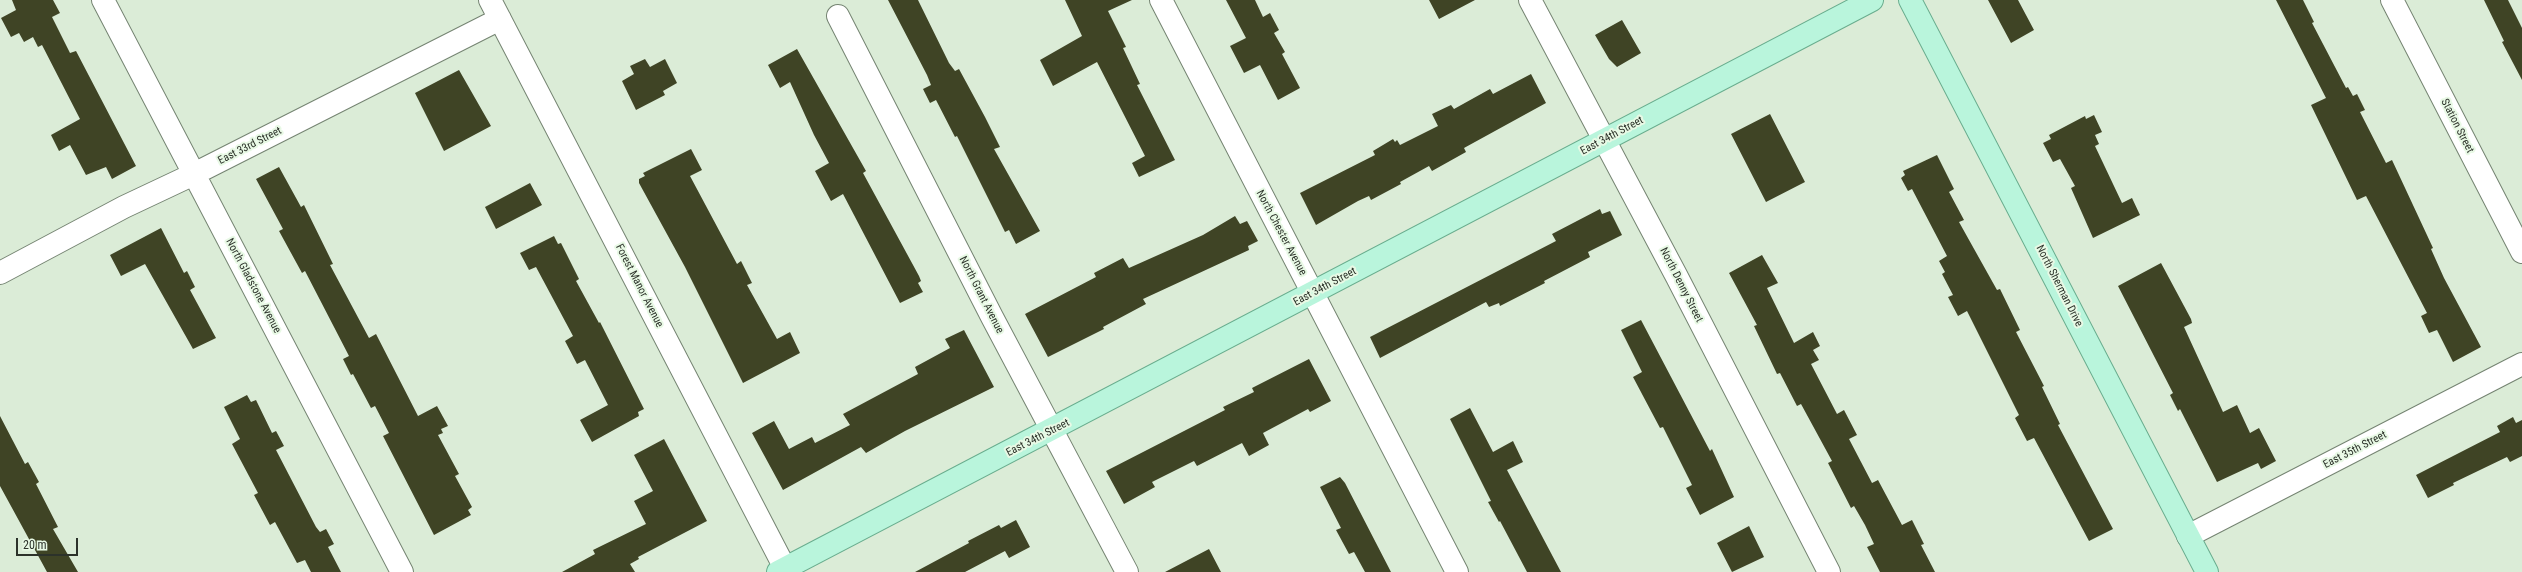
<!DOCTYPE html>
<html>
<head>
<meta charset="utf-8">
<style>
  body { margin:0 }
  #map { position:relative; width:2522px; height:572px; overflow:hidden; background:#dbecd7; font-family:"Roboto Condensed",sans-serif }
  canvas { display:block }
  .scale { position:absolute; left:16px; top:538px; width:62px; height:18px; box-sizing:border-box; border:2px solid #2c322a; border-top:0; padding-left:5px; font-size:12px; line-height:14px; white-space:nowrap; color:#2c322a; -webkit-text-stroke:3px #e8f9e5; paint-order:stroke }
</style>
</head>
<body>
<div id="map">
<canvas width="2522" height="572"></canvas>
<div class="scale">20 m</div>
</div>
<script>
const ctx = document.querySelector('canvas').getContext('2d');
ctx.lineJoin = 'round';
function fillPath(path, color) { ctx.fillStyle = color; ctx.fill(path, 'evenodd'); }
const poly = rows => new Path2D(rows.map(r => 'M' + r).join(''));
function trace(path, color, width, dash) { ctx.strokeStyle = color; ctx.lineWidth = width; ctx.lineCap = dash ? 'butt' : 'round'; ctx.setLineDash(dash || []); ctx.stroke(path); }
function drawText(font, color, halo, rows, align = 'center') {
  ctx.font = font + ' "Roboto Condensed",sans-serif'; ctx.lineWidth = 4; ctx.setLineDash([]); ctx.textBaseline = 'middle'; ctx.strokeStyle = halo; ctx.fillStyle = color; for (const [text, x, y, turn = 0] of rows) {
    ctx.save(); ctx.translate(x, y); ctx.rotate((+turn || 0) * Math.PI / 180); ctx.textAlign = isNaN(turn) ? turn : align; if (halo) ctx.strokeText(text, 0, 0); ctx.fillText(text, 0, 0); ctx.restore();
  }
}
fillPath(poly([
  [12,0,53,0,60,13,52,17,70,53,76,51,136,166,112,179,106,167,86,175,70,145,59,151,51,135,80,119,42,45,38,47,33,37,24,42,19,33,11,37,1,18,16,10],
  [888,0,918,0,949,63,955,71,959,69,985,117,1000,147,994,149,1040,231,1016,244,1009,230,1005,232,957,136,955,137,936,100,930,103,923,89,931,85,927,75],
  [1065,0,1132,0,1108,11,1126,47,1123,48,1140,84,1137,85,1175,160,1139,177,1132,163,1145,156,1097,62,1053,86,1040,60,1082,36],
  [1226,0,1255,0,1263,17,1270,13,1279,30,1274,33,1285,52,1282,54,1300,88,1278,100,1260,65,1244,73,1230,46,1246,38],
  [1429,0,1475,0,1439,19],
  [1988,0,2018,0,2034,30,2011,43],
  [2276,0,2303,0,2314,22,2312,23,2346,88,2348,87,2353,96,2357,94,2365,110,2360,112,2386,163,2392,160,2433,248,2431,249,2444,278,2481,347,2453,362,2437,330,2429,333,2421,316,2427,313,2366,196,2357,200,2311,105,2326,98],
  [2484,0,2508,0,2522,28,2522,80,2502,42,2504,41],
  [1622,20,1641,53,1617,67,1609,59,1595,35],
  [797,49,866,171,863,173,919,276,921,281,918,283,923,292,900,303,843,194,831,201,815,171,829,163,814,135,790,82,780,88,768,65],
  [645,59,650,67,665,59,677,83,663,91,665,95,636,110,622,81,634,74,630,66],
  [459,70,491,126,444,151,415,93],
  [1531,74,1546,103,1464,148,1466,152,1432,171,1429,166,1400,182,1401,184,1371,200,1369,196,1358,201,1316,225,1300,193,1375,155,1373,151,1393,139,1395,142,1397,140,1400,145,1438,126,1432,114,1451,105,1454,109,1490,89,1493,94],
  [1770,114,1805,182,1766,202,1731,134],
  [2094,115,2102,132,2095,135,2099,144,2095,146,2122,203,2132,198,2140,215,2093,238,2071,188,2075,186,2060,159,2053,162,2043,143,2051,139,2049,135,2085,116,2086,119],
  [691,149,702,170,690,176,737,264,741,261,752,283,747,285,777,339,790,332,800,353,743,383,685,267,639,183,639,179,645,176,643,173],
  [1937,155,1954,189,1949,192,1964,220,1959,222,1997,290,2000,289,2020,330,2016,332,2044,386,2042,387,2060,424,2058,425,2113,529,2089,541,2034,438,2027,441,2015,418,2019,415,1967,311,1958,316,1948,297,1953,295,1942,274,1945,272,1939,261,1947,256,1912,189,1908,191,1901,178,1905,175,1903,171],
  [279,167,301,207,304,205,333,264,330,265,369,338,376,334,418,416,437,406,448,426,441,429,443,433,438,435,459,474,455,476,472,507,468,510,471,515,434,535,383,436,389,433,375,406,371,408,353,374,351,375,343,359,349,356,305,271,302,273,279,231,283,229,256,179],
  [530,183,542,205,496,229,485,207],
  [1600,209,1602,214,1610,211,1622,235,1588,252,1590,257,1544,281,1545,283,1500,306,1499,303,1489,307,1486,302,1380,358,1370,337,1556,241,1552,234],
  [1235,216,1240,224,1247,221,1258,241,1248,246,1249,250,1143,299,1146,304,1103,327,1104,329,1048,357,1025,314,1096,277,1094,273,1123,258,1129,268,1203,235],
  [161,228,184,273,187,271,195,287,190,290,216,338,193,349,145,264,121,276,110,255],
  [554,236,558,244,561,243,579,279,576,281,599,323,600,322,644,409,638,412,639,416,592,442,580,420,608,405,585,360,577,364,565,341,573,336,536,267,529,270,520,253],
  [1762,255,1778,283,1767,288,1794,343,1813,332,1820,346,1813,350,1819,360,1811,364,1837,414,1844,410,1857,435,1849,439,1872,483,1878,480,1902,525,1912,520,1924,544,1921,545,1935,572,1880,572,1867,547,1874,544,1865,525,1854,506,1851,508,1828,463,1832,461,1801,404,1797,406,1780,373,1777,374,1754,326,1757,325,1729,273],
  [2161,263,2191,319,2192,323,2184,327,2223,412,2237,405,2250,433,2259,428,2276,461,2261,469,2258,463,2217,482,2180,409,2178,411,2170,395,2173,393,2118,286],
  [1641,320,1710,451,1712,449,1734,497,1700,515,1686,488,1692,485,1663,427,1660,428,1633,377,1642,372,1621,330],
  [964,330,994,387,905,431,866,453,861,447,783,490,752,433,774,421,789,449,812,437,815,443,850,425,843,414,918,374,915,367,950,348,945,339],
  [1309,359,1331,401,1310,412,1308,409,1263,433,1269,445,1249,456,1242,443,1197,466,1194,461,1152,482,1155,487,1124,504,1106,471,1225,410,1223,407,1254,392,1252,388],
  [247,395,251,402,256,400,272,433,276,431,284,446,276,450,316,527,320,532,326,529,334,544,328,547,341,572,311,572,305,560,297,563,275,522,270,525,254,495,258,493,232,444,240,439,224,407],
  [1470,408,1493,452,1513,441,1523,462,1507,470,1561,572,1527,572,1500,521,1499,522,1488,502,1491,501,1450,419],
  [0,416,25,464,28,462,39,482,36,484,58,527,53,529,78,572,47,572,0,486],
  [2513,417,2516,423,2522,420,2522,456,2510,462,2507,457,2453,483,2454,485,2428,498,2416,475,2500,432,2497,426],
  [664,439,707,521,638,557,639,559,630,564,635,572,562,572,595,554,593,550,646,524,634,501,653,491,634,455],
  [1340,477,1345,483,1391,572,1365,572,1354,552,1349,554,1336,530,1341,528,1320,487],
  [1016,520,1030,547,1009,558,1005,551,965,572,915,572,969,543,968,541,999,525,1001,528],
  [1749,526,1764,557,1732,572,1717,543],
  [1209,549,1221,572,1165,572]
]), '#3f4425');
const minor = poly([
  [103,0,402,572],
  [490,0,787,572],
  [1161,0,1457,572],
  [1530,0,1677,277,1829,572],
  [2392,0,2522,252],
  [838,16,992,317,1127,572],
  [0,273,124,207,194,174,500,19],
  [2188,536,2522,364]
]);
const major = poly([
  [1910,0,2207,572],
  [778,572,1872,0]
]);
trace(minor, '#758472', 24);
trace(major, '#69ad8e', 24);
trace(minor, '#fff', 22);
trace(major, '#b9f5dc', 22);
drawText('11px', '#2c322a', '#e8f9e5', [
  ["Station Street",2457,126,63],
  ["East 34th Street",1612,136,-28],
  ["East 33rd Street",250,146,-27],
  ["North Chester Avenue",1281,233,62],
  ["North Denny Street",1681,285,63],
  ["North Gladstone Avenue",253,286,62],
  ["Forest Manor Avenue",639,286,63],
  ["North Sherman Drive",2059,286,63],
  ["East 34th Street",1325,287,-28],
  ["North Grant Avenue",981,295,63],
  ["East 34th Street",1038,438,-27],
  ["East 35th Street",2355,450,-27]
]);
</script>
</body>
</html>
